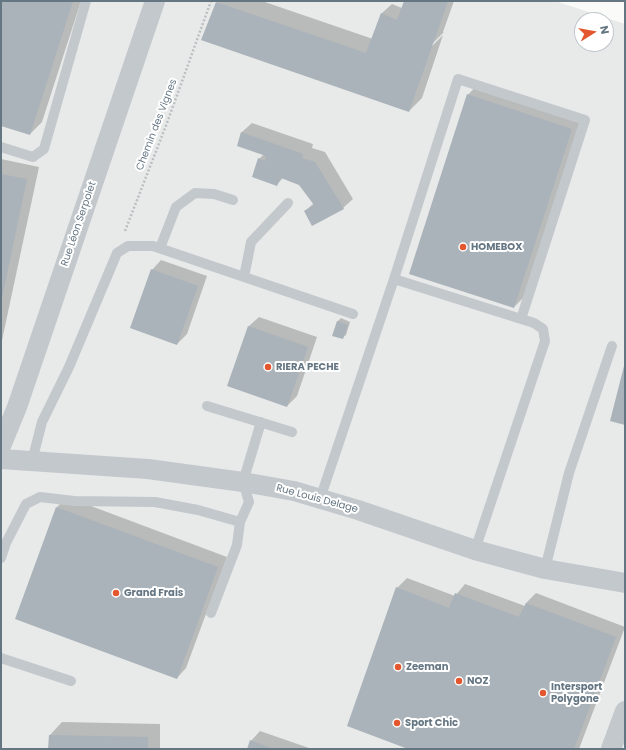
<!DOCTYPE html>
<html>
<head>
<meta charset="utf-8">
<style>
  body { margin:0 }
  #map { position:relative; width:626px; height:750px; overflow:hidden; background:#fafaf8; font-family:Poppins,sans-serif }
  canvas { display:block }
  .frame { position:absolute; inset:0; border:2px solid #657683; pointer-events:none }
  .north { position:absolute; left:574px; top:12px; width:40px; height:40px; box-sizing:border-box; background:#fff; border:1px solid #c1c8cd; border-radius:50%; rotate:79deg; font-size:11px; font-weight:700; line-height:16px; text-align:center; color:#657683 }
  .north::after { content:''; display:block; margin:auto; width:14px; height:18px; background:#e4572e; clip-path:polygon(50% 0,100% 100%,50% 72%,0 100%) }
</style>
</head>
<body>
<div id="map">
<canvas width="626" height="750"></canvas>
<div class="frame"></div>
<div class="north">N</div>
</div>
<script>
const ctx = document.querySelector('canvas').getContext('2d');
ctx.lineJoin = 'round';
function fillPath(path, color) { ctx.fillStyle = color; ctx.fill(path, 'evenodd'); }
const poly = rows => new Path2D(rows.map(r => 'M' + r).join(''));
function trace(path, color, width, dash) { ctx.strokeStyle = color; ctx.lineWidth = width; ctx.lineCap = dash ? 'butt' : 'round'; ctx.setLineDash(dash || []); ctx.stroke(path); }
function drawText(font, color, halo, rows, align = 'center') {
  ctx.font = font + ' Poppins,sans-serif'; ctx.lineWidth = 4; ctx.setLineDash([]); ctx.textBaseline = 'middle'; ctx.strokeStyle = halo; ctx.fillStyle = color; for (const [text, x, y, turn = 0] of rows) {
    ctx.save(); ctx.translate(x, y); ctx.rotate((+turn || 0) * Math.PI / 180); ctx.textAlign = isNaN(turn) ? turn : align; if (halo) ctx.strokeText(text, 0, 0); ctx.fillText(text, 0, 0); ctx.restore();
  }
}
fillPath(poly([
  [1,1,555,1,625,24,625,749,1,749],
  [582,20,606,20,606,44,582,44]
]), '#e8e9e9');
fillPath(poly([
  [1,1,81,1,42,122,30,134,1,125],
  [218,1,262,1,373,39,382,13,392,4,402,8,405,1,454,1,443,32,444,32,428,48,429,49,443,35,422,98,409,111,217,2],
  [477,85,581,119,524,297,514,307,468,95],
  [252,123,313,144,312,148,325,152,353,199,343,208,305,211,314,203,300,184,283,178,276,185,259,159,264,154,238,145,242,132],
  [1,159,39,167,1,345],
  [161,260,207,276,187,334,177,344,152,270],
  [259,317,317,337,297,396,287,406,229,385,249,326],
  [341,318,350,322,346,335,342,338,337,322],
  [67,497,227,557,186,668,177,678,57,507],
  [407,578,455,596,465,584,525,606,526,603,536,593,625,627,579,749,412,749,397,588],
  [62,722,160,724,160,749,49,749,50,735],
  [260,731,312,749,248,749,251,741]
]), '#0003');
fillPath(poly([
  [1,1,73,1,30,135,1,126],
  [404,1,448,1,409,112,201,40,216,2,366,53,381,13,397,20],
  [467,94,572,129,514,308,409,274],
  [241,132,303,154,302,158,315,162,344,209,312,226,304,211,314,205,299,185,281,178,277,186,252,177,258,158,265,161,266,156,237,146],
  [1,174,27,179,2,298,1,298],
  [151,269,198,286,177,345,130,328],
  [337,321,348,325,343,339,332,336],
  [248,326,308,347,287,407,227,386],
  [624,366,625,366,625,425,610,421],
  [56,507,218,567,177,679,15,619],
  [396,587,449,608,455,593,519,617,526,603,616,637,574,749,408,749,347,726],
  [49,735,148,737,148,749,48,749],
  [250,740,274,749,247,749]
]), '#aab3b9');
trace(poly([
  [125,231,167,123,211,1]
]), '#bbbfc2', 2.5, [2, 2]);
trace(poly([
  [1,147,33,157,44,149,86,1],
  [160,248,176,207,195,193,214,194,233,200],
  [244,277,251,242,288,203],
  [394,279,534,323,543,329,545,341,475,550],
  [207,406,292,432],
  [32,461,42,422,69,367,117,253,128,246,153,246,353,314],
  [320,499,394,279,458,79,585,120,521,319],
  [1,558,6,543,26,504,40,497,74,501,155,502,198,510,240,522],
  [545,569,569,473,612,346],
  [211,613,237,545,240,522,249,502,243,482,261,422],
  [1,658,71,681]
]), '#c3c8cc', 10);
trace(poly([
  [1,446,17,407,155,1],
  [1,459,148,469,243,482,294,491,358,510,475,550,545,569,625,583],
  [611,749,625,711]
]), '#c3c8cc', 20);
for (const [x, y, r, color] of [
  [463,247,4,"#e4572e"],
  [268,367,4,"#e4572e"],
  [116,593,4,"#e4572e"],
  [398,667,4,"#e4572e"],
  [459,681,4,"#e4572e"],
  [543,693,4,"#e4572e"],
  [397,723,4,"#e4572e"]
]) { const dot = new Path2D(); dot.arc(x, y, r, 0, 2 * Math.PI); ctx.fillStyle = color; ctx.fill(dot); trace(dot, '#fff', 1.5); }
drawText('10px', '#657683', '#fff', [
  ["Chemin des Vignes",157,125,-69],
  ["Rue Léon Serpolet",79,224,-71],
  ["Rue Louis Delage",317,499,15]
]);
drawText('bold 10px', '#657683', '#fff', [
  ["HOMEBOX",471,247],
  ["RIERA PECHE",276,367],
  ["Grand Frais",124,593],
  ["Zeeman",406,667],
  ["NOZ",467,681],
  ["Intersport",551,687],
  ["Polygone",551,699],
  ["Sport Chic",405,723]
], 'left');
</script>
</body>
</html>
